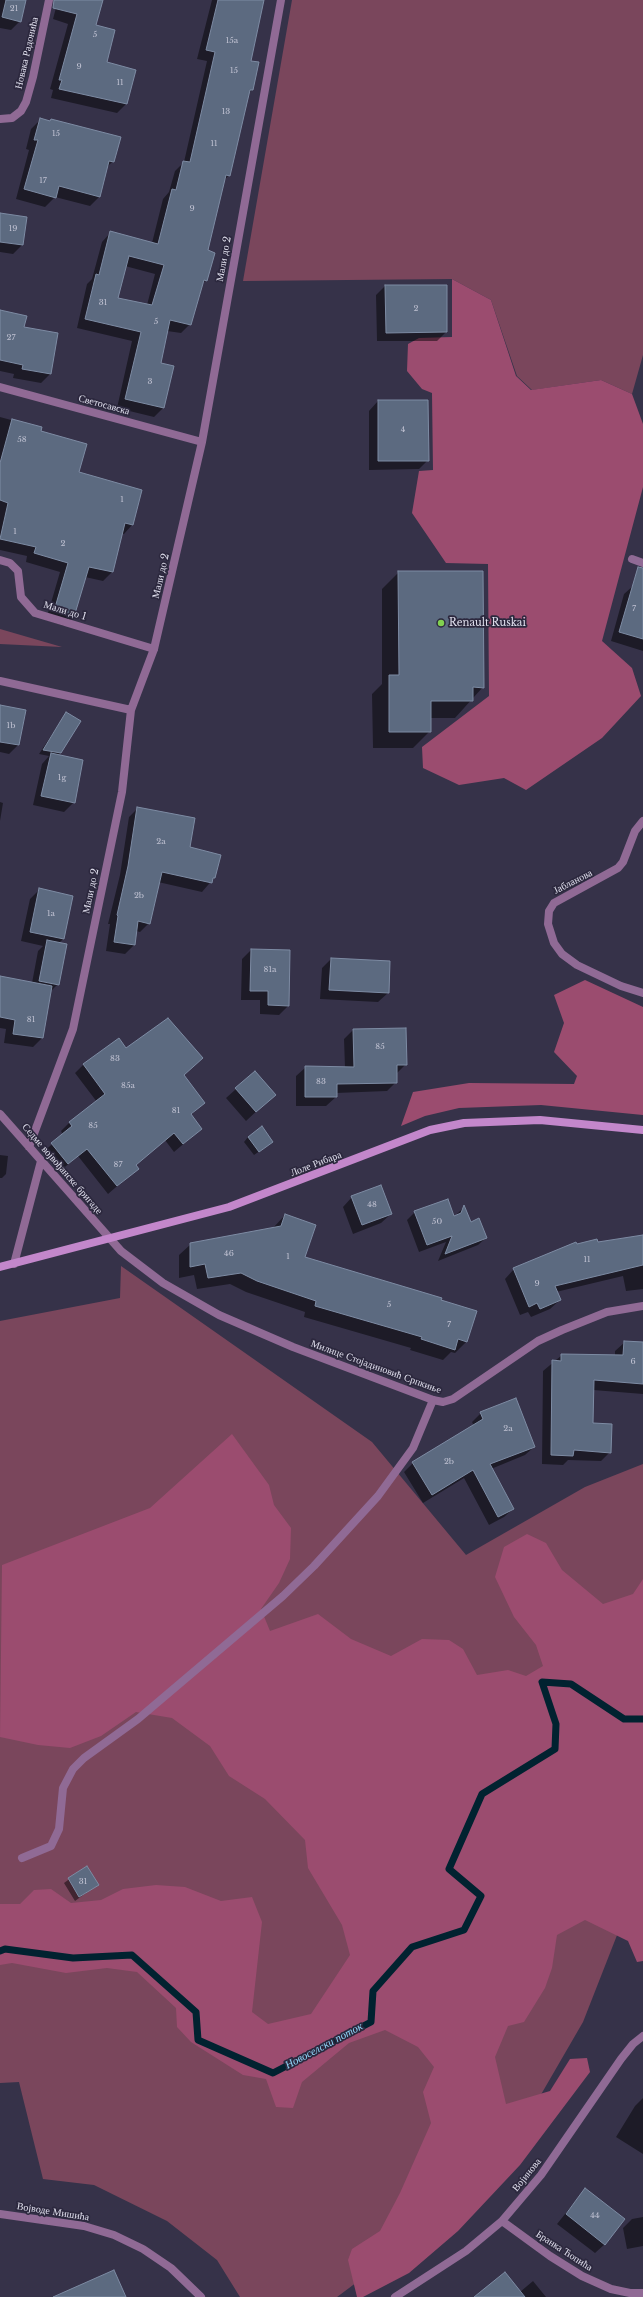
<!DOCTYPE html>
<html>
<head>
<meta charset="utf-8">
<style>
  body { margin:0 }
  canvas { display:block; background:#363249 }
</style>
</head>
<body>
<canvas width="643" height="2297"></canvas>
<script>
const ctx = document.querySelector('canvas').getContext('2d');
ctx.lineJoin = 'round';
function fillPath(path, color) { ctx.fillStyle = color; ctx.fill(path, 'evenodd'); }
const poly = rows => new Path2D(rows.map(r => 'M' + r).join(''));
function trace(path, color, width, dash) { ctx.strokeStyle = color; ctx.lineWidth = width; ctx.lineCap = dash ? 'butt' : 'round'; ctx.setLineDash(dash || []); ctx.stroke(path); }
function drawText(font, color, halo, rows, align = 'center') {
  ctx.font = font + ' "Libre Baskerville",serif'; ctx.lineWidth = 3.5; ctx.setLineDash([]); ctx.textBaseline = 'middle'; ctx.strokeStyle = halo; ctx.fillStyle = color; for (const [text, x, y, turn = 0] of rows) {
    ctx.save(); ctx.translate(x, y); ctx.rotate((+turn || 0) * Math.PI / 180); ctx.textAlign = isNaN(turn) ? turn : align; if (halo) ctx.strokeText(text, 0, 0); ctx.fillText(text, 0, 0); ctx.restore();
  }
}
fillPath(poly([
  [292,0,643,0,643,355,632,394,601,380,532,390,517,376,491,300,452,279,243,281],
  [0,629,62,647,0,644],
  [121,1266,372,1442,466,1555,585,1487,643,1464,643,1877,639,1879,583,2022,521,2129,440,2220,337,2297,240,2297,217,2260,167,2221,94,2185,43,2179,19,2082,0,2083,0,1321,120,1298]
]), '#7a465c');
fillPath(poly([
  [452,279,491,300,516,376,531,390,601,380,632,394,643,424,643,487,602,641,632,668,641,696,602,738,526,790,504,778,459,785,423,768,422,747,489,696,488,564,446,563,412,513,419,471,433,470,432,393,422,389,407,371,408,344,419,338,452,337],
  [585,980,643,1007,643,1115,541,1105,459,1108,425,1116,401,1126,413,1092,469,1083,574,1084,577,1076,554,1052,564,1023,554,995],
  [232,1434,269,1485,274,1505,291,1528,290,1559,279,1583,261,1609,270,1631,318,1614,351,1639,391,1656,422,1639,449,1640,463,1649,477,1675,508,1670,526,1676,543,1666,536,1645,514,1617,495,1577,504,1547,527,1534,546,1543,562,1570,603,1604,633,1594,643,1579,643,1961,637,1962,628,1941,585,1920,557,1935,552,1968,545,1988,524,2022,508,2026,495,2057,506,2104,550,2091,570,2059,587,2058,590,2072,520,2165,458,2231,409,2273,363,2297,357,2297,348,2260,352,2249,380,2231,400,2193,431,2123,423,2092,434,2067,418,2047,385,2030,349,2043,302,2082,293,2108,276,2107,266,2079,243,2075,191,2042,177,2027,176,2008,137,1972,107,1968,66,1973,12,1963,0,1965,0,1904,20,1904,34,1890,51,1889,71,1903,101,1900,123,1889,156,1885,185,1887,221,1901,252,1897,262,1922,252,2012,268,2024,311,2014,350,1955,342,1925,308,1868,305,1840,265,1799,229,1776,210,1746,172,1718,136,1712,101,1736,70,1748,38,1745,0,1737,2,1565,150,1508]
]), '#9b4c6f');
fillPath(poly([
  [0,0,25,0,20,21,11,30,0,28],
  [58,0,101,0,95,26,105,63,133,71,126,104,117,113,51,98,53,90,50,89,68,24,53,19],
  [212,0,263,0,250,61,252,90,249,93,229,175,223,182,207,251,206,280,201,286,190,324,181,333,167,331,160,363,163,408,154,417,117,408,132,341,77,328,87,284,92,279,102,242,111,232,152,243,163,199,169,192,175,171,184,162,207,61,197,59],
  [125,266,155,274,147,305,117,299],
  [40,120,49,122,51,120,113,161,106,168,99,197,90,206,55,197,45,207,16,199,29,150,26,149,31,129],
  [0,214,22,245,13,254,0,252],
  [385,286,446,332,437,341,377,341,376,295],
  [0,311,50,374,41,383,13,378,14,374,0,371],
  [378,401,428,460,419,469,369,470,369,411],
  [0,417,41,428,40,432,78,472,141,490,132,525,124,534,121,533,112,572,103,581,85,577,73,617,64,626,46,620,60,572,26,562,27,556,0,550],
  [399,572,483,687,455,718,430,718,430,731,413,748,373,748,372,694,382,684,382,589],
  [643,577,643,651,611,641,624,594],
  [0,706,18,745,9,754,0,752],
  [66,713,60,753,57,756,74,802,64,812,33,805,42,764,49,756,39,754],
  [0,802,3,803,0,821],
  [138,808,189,848,214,878,202,892,158,882,149,923,140,932,136,931,134,945,125,954,106,951,110,924,108,924,120,875,129,817],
  [39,890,72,896,63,939,58,944,58,984,50,992,42,1038,33,1047,4,1043,6,1029,0,1028,0,977,32,983,38,951,43,946,21,941,30,899],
  [251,950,288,1006,279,1015,260,1014,260,1000,241,1000,242,959],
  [331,959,388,993,378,1002,320,999,322,968],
  [353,1030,406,1064,396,1074,396,1082,387,1091,336,1093,336,1097,326,1106,296,1106,296,1076,306,1067,345,1068,344,1039],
  [126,1050,183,1076,203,1103,191,1115,201,1129,174,1152,165,1140,135,1166,137,1169,108,1194,78,1156,59,1172,43,1152,63,1135,61,1131,69,1123,97,1102,75,1073,84,1064],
  [255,1072,274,1095,246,1121,226,1098],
  [248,1137,267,1146,254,1155,244,1142],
  [0,1155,8,1156,6,1174,2,1178,0,1178],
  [352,1197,391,1214,381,1223,353,1234,343,1207],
  [464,1207,470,1223,486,1238,478,1245,438,1261,446,1242,419,1252,407,1220,415,1212,453,1218],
  [285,1215,304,1258,440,1301,466,1342,455,1353,451,1352,443,1360,410,1350,411,1348,304,1317,305,1312,246,1292,230,1284,197,1289,194,1275,179,1278,179,1255,191,1244,273,1228],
  [643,1236,643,1289,626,1291,623,1276,556,1292,560,1300,550,1309,531,1317,528,1312,520,1315,505,1279,514,1269,597,1243],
  [625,1342,643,1343,643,1394,593,1390,592,1424,610,1452,601,1461,568,1460,563,1465,542,1464,543,1371,562,1355,615,1356,615,1351],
  [481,1413,534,1447,525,1455,491,1469,513,1509,504,1517,489,1525,464,1478,423,1503,404,1472,413,1463,474,1426,472,1422],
  [86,1867,97,1885,75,1901,64,1883],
  [643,2098,643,2154,616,2137,635,2106],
  [585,2189,605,2244,595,2253,557,2224],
  [643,2217,643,2246,627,2249,623,2228,632,2219],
  [533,2281,546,2297,475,2297,520,2292]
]), '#0007');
trace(poly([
  [0,1951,5,1949,73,1958,132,1955,196,2012,198,2040,273,2073,371,2022,373,1991,412,1947,464,1930,481,1896,449,1869,482,1794,555,1749,556,1724,542,1682,571,1684,624,1719,643,1719]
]), '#012230', 7);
const building = poly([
  [6,0,26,0,21,22,2,17,6,0],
  [54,0,103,0,96,25,115,30,107,62,136,70,127,104,59,89,62,80,59,80,77,14,53,8,54,0],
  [218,0,264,0,251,61,259,62,253,90,250,90,230,176,226,175,208,250,215,253,207,281,204,280,191,325,170,320,161,363,174,366,164,408,125,399,141,332,85,319,96,274,99,275,110,231,158,244,172,189,176,190,183,161,190,162,215,52,206,50,218,0],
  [129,256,164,265,152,305,118,298,129,256],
  [40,118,50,121,51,119,121,137,114,162,109,161,100,197,59,186,56,198,24,189,38,140,34,140,40,118],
  [0,213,27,217,23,245,0,242,0,213],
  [385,285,447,285,447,332,386,333,385,285],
  [0,310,27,316,24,327,58,333,51,374,22,369,23,365,0,360,0,310],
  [378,400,428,400,429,461,378,461,378,400],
  [12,419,42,427,41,431,87,444,79,472,142,490,133,525,125,523,113,572,89,567,74,617,54,611,68,563,34,553,36,547,0,539,8,503,0,500,0,463,12,419],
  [638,567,643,568,643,639,619,632,638,567],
  [398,571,483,571,484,688,473,687,473,701,431,701,431,732,389,732,389,675,399,675,398,571],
  [0,705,26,710,19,745,0,742,0,705],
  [66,712,81,721,61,753,43,750,66,712],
  [51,753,83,760,75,803,41,796,51,753],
  [137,807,195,818,190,847,221,855,215,878,213,878,212,883,162,872,150,924,138,921,135,945,114,942,118,916,117,915,128,866,137,807],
  [39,888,73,896,64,939,30,932,39,888],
  [47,940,67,944,59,985,39,981,47,940],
  [251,949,290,950,289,1006,268,1005,268,991,250,991,251,949],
  [331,958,390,961,389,993,329,990,331,958],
  [0,976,52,986,43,1038,13,1034,15,1020,0,1017,0,976],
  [168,1018,203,1058,184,1075,205,1103,191,1114,202,1129,183,1144,174,1133,136,1165,139,1169,117,1186,87,1149,68,1164,51,1143,72,1126,69,1122,105,1094,83,1064,119,1038,126,1048,168,1018],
  [406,1028,407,1065,397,1065,397,1083,337,1084,337,1097,305,1097,305,1066,354,1067,353,1029,406,1028],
  [255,1071,276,1095,256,1112,235,1088,255,1071],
  [262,1126,273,1142,259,1152,248,1137,262,1126],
  [381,1185,392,1214,362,1225,351,1196,381,1185],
  [448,1199,454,1216,461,1213,464,1205,471,1222,479,1218,487,1238,445,1254,452,1236,427,1245,414,1211,448,1199],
  [285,1214,316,1225,305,1257,442,1298,441,1300,477,1311,467,1342,458,1339,455,1350,421,1339,422,1337,315,1306,316,1301,257,1281,241,1273,208,1278,205,1264,190,1267,190,1243,281,1226,285,1214],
  [643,1235,643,1265,555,1286,561,1300,540,1309,537,1303,529,1307,513,1268,576,1242,577,1244,597,1239,598,1242,643,1235],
  [624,1341,643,1342,643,1384,594,1380,593,1423,612,1424,611,1453,574,1450,573,1456,551,1455,552,1360,561,1361,561,1354,623,1355,624,1341],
  [516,1398,535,1447,490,1464,514,1509,498,1517,473,1470,432,1495,412,1462,483,1419,480,1412,516,1398],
  [87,1866,99,1885,79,1897,68,1878,87,1866],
  [585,2188,625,2219,605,2245,566,2214,585,2188],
  [114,2270,126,2297,53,2297,114,2270],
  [505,2272,525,2297,474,2297,505,2272]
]);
fillPath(building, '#5c6a80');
trace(building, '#7d8ba3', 1);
trace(poly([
  [0,560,10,563,18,571,21,597,35,613,154,649],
  [22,1858,51,1846,59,1829,63,1788,73,1769,84,1758,138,1719,283,1596,314,1566,378,1496,413,1448,433,1400]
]), '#906a95', 8);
trace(poly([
  [0,119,12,118,21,111,26,102,33,77,49,0],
  [0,387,202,442],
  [632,559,643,563],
  [0,681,131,710],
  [643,821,635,831,623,862,618,868,554,903,549,911,548,924,554,943,562,954,577,965,621,986,643,993],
  [0,1114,121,1251,163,1283,219,1315,293,1347,433,1400,443,1402,453,1399,538,1341,562,1330,607,1312,643,1306],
  [29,1147,73,1029,122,792,131,710,154,649,202,442,281,0],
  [14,1264,41,1161],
  [0,2214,84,2226,114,2235,143,2249,171,2268,201,2297],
  [502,2221,550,2256,582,2276,611,2289,630,2293,643,2293],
  [395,2297,466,2251,502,2221,541,2175,621,2059,633,2044,643,2036]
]), '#906a95', 8);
trace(poly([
  [0,1267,229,1207,430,1130,464,1123,540,1120,643,1130]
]), '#c387cb', 8);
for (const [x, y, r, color] of [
  [441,623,4,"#81d050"]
]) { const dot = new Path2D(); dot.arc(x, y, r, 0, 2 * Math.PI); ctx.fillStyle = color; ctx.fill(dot); trace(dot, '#2c283e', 1.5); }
drawText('8px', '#c0c2d2', null, [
  ["21",14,9],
  ["5",95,35],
  ["15a",232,41],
  ["9",79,67],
  ["15",234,71],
  ["11",120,83],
  ["13",226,112],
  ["15",56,134],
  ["11",214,144],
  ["17",43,181],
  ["9",192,209],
  ["19",13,229],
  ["31",103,303],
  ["2",416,309],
  ["5",156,322],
  ["27",11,338],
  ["3",150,382],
  ["4",403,430],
  ["58",22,440],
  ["1",122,500],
  ["1",15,532],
  ["2",63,544],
  ["7",634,609],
  ["1b",11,726],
  ["1g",62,778],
  ["2a",161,842],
  ["2b",139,896],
  ["1a",51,914],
  ["81a",270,970],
  ["81",31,1020],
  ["85",380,1047],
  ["83",115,1059],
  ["83",321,1082],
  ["85a",128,1086],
  ["81",176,1111],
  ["85",93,1126],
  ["87",118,1165],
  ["48",372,1205],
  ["50",437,1222],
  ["46",229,1254],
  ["1",288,1257],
  ["11",587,1260],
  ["9",537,1284],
  ["5",389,1305],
  ["7",449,1325],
  ["6",633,1362],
  ["2a",508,1429],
  ["2b",449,1462],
  ["31",83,1882],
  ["44",595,2216]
]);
drawText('10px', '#e1e0ee', '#2c283e', [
  ["Новака Радонића",27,53,-77],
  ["Мали до 2",224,259,-80],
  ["Светосавска",104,405,15],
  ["Мали до 2",161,576,-77],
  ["Мали до 1",65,611,17],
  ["Јабланова",573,882,-27],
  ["Мали до 2",91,891,-78],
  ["Лоле Рибара",316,1164,-21],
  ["Седме војвођанске бригаде",62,1169,49],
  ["Милице Стојадиновић Српкиње",376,1367,20],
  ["Војинова",527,2175,-51],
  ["Војводе Мишића",53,2212,9],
  ["Бранка Ћопића",564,2251,33]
]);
drawText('10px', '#e1e0ee', '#2c283e', [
  ["Renault Ruskai",449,623]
], 'left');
drawText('italic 11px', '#91d9fb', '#2c283e', [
  ["Новоселски поток",324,2046,-28]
]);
</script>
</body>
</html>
